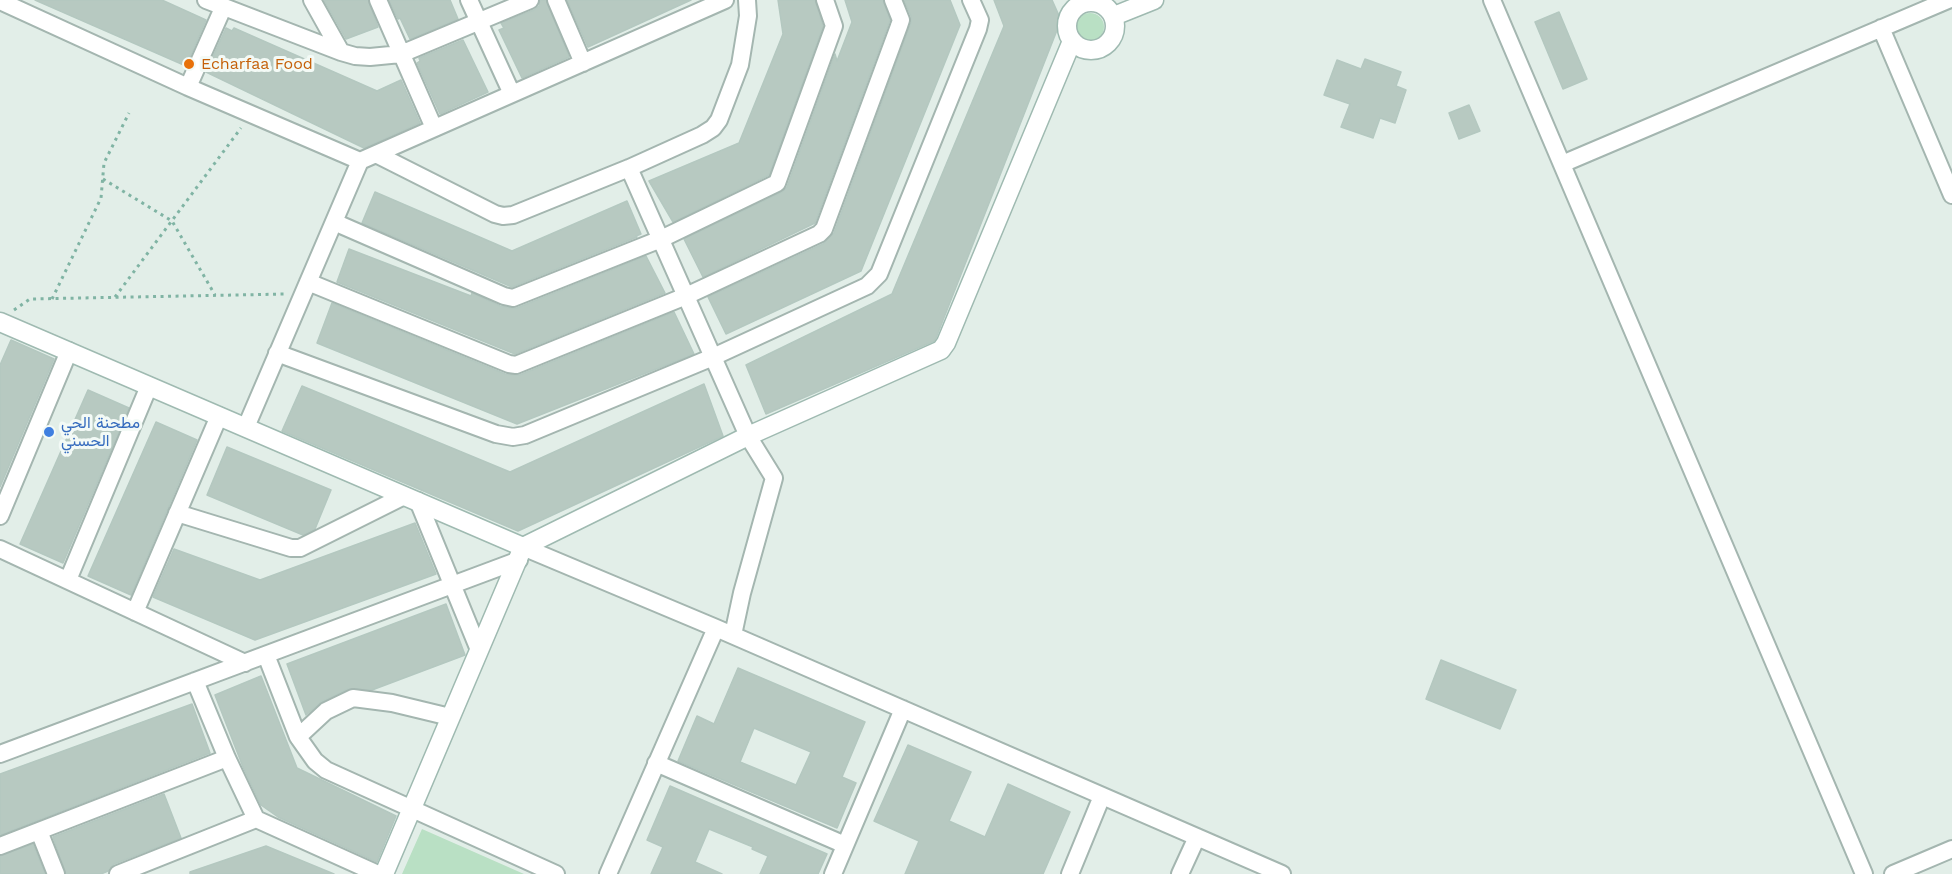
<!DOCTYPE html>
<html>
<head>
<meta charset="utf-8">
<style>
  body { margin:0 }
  canvas { display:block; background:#e2eee8 }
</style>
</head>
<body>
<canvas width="1952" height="874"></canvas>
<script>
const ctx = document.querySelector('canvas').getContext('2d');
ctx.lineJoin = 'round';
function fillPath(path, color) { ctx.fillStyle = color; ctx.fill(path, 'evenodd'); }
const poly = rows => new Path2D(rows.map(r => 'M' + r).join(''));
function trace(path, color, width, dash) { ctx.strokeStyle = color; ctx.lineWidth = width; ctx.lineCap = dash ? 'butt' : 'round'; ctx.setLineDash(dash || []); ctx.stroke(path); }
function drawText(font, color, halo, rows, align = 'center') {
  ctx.font = font + ' "Work Sans",Vazirmatn,sans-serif'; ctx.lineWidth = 6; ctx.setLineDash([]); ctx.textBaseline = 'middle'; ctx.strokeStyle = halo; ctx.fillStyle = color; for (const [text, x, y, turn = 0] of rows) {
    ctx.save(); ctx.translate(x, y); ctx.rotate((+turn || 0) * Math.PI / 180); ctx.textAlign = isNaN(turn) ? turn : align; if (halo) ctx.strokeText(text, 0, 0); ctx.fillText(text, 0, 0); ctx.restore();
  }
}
fillPath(poly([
  '1076 27a14 14 0 1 1 28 0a14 14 0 1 1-28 0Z',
  [422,829,524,874,402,874]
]), '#b9e0c4');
const building = poly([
  [35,0,162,0,206,20,186,66,35,0],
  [324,0,368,0,378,27,346,39,324,0],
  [389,0,450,0,458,19,410,39,400,18,398,19,389,0],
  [540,0,546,0,569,57,522,78,499,30,504,28,501,23,534,10,539,6,540,0],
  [567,0,691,0,588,47,567,0],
  [778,0,815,0,823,26,769,175,673,222,649,181,739,143,783,34,778,0],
  [845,0,883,0,890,20,815,223,703,277,684,239,782,192,787,187,835,54,837,61,852,22,845,0],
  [904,0,950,0,960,25,861,271,726,334,708,297,823,244,834,233,911,23,911,16,904,0],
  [994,0,1052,0,1061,20,936,338,934,341,766,414,746,365,892,294,1004,26,994,0],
  [1559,12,1587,79,1563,89,1535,22,1559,12],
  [226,28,232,31,234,28,377,91,401,80,420,123,364,148,206,72,226,28],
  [463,40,488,92,440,114,417,63,420,61,419,58,463,40],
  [1365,59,1401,72,1396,86,1406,90,1395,123,1380,118,1373,138,1341,127,1350,104,1324,95,1337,60,1361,69,1365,59],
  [1469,105,1480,131,1459,139,1449,113,1469,105],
  [375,192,512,251,627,201,641,234,636,236,637,237,512,287,362,223,375,192],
  [349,249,471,296,472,293,500,306,511,308,517,308,646,256,665,293,515,354,337,282,349,249],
  [332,303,505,374,515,375,520,375,674,312,694,354,517,424,317,343,332,303],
  [11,340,54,359,0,487,0,365,11,340],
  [704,384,723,436,518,531,282,431,302,386,510,472,704,384],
  [88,390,129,408,63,563,20,544,88,390],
  [156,422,197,440,131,595,88,576,156,422],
  [227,447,331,490,315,529,303,535,207,495,227,447],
  [415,523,436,574,255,640,153,597,174,549,260,580,415,523],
  [446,604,465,655,372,690,348,689,321,702,306,715,287,664,446,604],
  [1441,660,1516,690,1500,729,1426,699,1441,660],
  [738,668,865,722,842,777,856,783,837,828,678,761,697,716,714,724,738,668],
  [754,728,811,752,796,785,740,762,754,728],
  [261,676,297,768,396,816,377,862,278,817,261,805,243,767,215,695,261,676],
  [192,704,210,753,0,835,0,774,192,704],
  [908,745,971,772,949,821,985,837,1008,784,1070,812,1043,874,905,874,919,841,874,821,908,745],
  [670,786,827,854,818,874,760,874,768,856,752,849,753,847,709,829,695,862,722,874,651,874,663,847,647,840,670,786],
  [164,794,181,838,114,864,108,871,101,874,66,874,53,837,164,794],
  [33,844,45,874,0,874,0,856,33,844],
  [266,846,334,874,190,874,190,872,266,846]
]);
fillPath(building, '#b7c9c1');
trace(building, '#b4c8c0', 1.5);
const street = poly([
  [206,0,341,52,355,56,370,57,401,54,530,0],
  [312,0,341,52],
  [378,0,434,128],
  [469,0,512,94],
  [556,0,583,63],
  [1492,0,1864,874],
  [0,1,188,87,360,161],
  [1881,28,1952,195],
  [188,87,223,8],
  [376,154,495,214,503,216,513,215,629,168,702,135,713,128,719,120,740,65,748,16,747,0],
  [1562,164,1948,0],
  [629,168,748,436,774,478,742,593,733,635],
  [334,222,504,296,513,298,661,239,777,183,834,26,825,0],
  [308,282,509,364,516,365,686,296,819,234,824,229,899,26,901,20,893,0],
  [277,353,496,434,513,437,525,435,713,357,867,286,879,274,978,29,980,20,971,0],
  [246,427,360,161,725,0],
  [418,501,479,650],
  [177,513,291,548,300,548,404,496],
  [0,516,69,351],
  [523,547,716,628,1282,874],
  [0,549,245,663],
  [68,580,149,386],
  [135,612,219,416],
  [266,655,298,737,326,711,353,698,392,703,450,717],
  [195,681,227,758,256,819,378,874],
  [298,737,315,761,326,770,556,874],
  [0,754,519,560],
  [656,763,845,845],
  [39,831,56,874],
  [0,846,227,758],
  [118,874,256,819],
  [608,874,716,628],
  [833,874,903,709],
  [1070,874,1102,796],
  [1180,874,1197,837],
  [1893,874,1952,849]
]);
const secondary = poly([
  '1067 26a24 24 0 1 1 48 0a24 24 0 1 1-48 0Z',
  [1114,16,1154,0],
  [0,322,523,547],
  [384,874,523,547,748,436,941,350,946,343,1072,41]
]);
trace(street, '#a4b6b0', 20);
trace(secondary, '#9fbab1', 21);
trace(poly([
  [103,179,172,221,215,295],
  [115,297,241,128],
  [52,299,101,198,104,163,129,113],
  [14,310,30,299,286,294]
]), '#80b4a4', 3, [3, 4.5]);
trace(street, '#fff', 16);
trace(secondary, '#fff', 18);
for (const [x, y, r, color] of [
  [189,64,6,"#e8710a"],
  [49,432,6,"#3f7fe0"]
]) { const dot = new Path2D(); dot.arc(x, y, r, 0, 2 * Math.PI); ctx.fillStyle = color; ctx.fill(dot); trace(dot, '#f3faf6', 2); }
drawText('16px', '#c56008', '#f3faf6', [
  ["Echarfaa Food",201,64]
], 'left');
drawText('16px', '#366cbe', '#f3faf6', [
  ["مطحنة الحي",61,423],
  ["الحسني",61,441]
], 'left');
</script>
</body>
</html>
